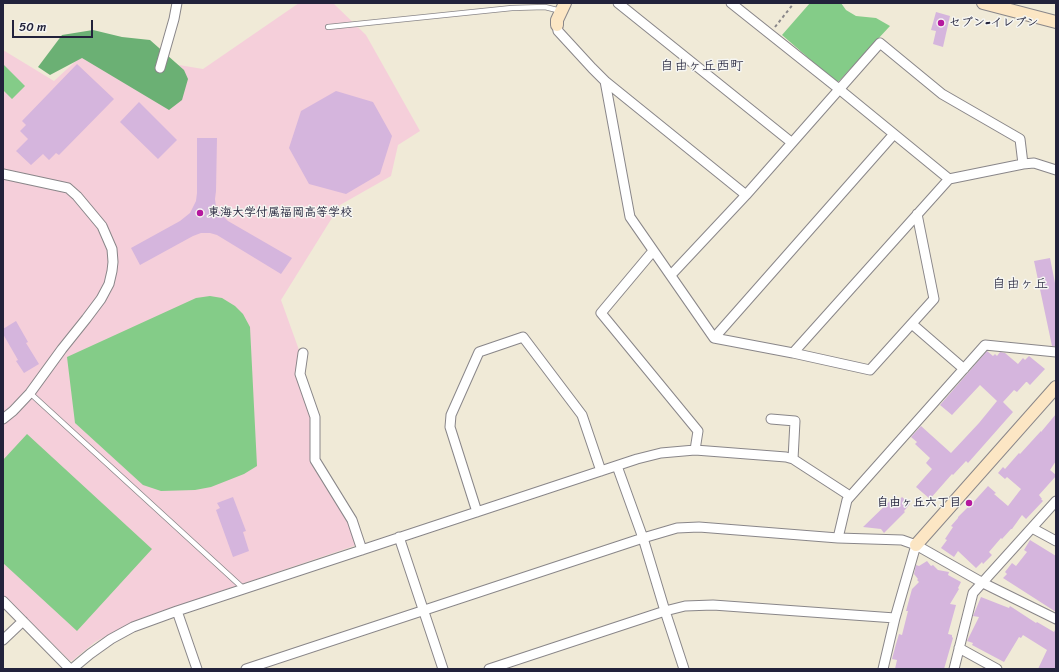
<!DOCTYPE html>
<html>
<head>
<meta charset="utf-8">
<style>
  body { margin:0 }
  #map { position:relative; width:1059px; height:672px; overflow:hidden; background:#f0ead7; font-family:Sriracha,sans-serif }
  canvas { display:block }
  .frame { position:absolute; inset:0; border:4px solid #22223b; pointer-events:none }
  .scale { position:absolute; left:12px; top:20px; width:81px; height:18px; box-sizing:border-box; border:2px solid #22223b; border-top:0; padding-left:5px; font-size:12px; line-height:14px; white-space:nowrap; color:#22223b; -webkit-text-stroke:3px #f6f6f2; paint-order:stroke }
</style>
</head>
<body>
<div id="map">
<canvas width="1059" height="672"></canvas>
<div class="frame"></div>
<div class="scale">50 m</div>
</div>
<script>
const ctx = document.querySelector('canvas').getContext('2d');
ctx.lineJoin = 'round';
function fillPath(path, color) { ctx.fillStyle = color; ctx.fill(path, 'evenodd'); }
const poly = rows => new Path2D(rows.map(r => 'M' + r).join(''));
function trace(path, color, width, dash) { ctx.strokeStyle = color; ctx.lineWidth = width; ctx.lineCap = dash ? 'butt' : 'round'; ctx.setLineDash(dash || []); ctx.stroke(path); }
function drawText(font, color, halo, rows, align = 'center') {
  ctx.font = font + ' Sriracha,"Klee One",sans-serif'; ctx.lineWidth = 3; ctx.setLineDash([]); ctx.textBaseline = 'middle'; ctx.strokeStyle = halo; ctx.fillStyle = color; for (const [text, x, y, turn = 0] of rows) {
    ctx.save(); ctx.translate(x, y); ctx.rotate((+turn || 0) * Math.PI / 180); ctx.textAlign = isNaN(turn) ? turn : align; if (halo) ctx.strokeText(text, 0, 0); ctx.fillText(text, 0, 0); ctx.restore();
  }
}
fillPath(poly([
  [299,3,333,3,366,35,420,131,398,145,391,176,340,205,281,300,299,350,311,419,313,461,348,522,356,544,354,546,156,613,132,622,95,642,72,661,69,660,3,595,3,50,54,81,91,47,167,63,203,69]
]), '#f5cfda');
fillPath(poly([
  [810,3,841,3,846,10,856,16,876,18,890,26,839,81,835,81,782,35],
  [3,64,25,86,12,99,3,90],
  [210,296,222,298,235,306,243,314,250,327,257,466,244,474,211,487,195,490,161,491,143,485,75,423,67,357,196,298],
  [27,434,152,549,77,631,3,563,3,460]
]), '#84cc88');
fillPath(poly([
  [93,30,122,37,150,40,184,70,188,79,182,100,169,110,82,58,50,75,38,67,62,35]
]), '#6bb074');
fillPath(poly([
  [936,12,950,16,943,47,933,44,936,31,931,30],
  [77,64,114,99,59,155,56,153,49,160,43,154,31,165,16,151,28,139,20,131,26,125,22,121],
  [336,91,373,102,392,136,380,174,346,194,309,184,289,148,301,111],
  [139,102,177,140,158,159,120,122],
  [197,138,217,138,216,191,215,199,216,207,222,215,228,221,292,258,281,274,217,235,210,233,201,233,193,236,140,265,131,248,180,221,190,213,196,201,197,193],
  [1050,258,1056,288,1056,346,1052,346,1034,261],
  [16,321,28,342,26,343,39,364,24,373,16,361,18,360,3,334,3,329],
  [987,351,993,356,995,354,997,356,1000,352,1005,353,1018,364,1023,358,1025,360,1029,356,1045,369,1030,385,1027,382,1026,382,1017,392,1014,390,1003,402,1013,412,968,463,966,461,953,475,952,474,930,499,916,487,932,469,926,463,930,458,915,444,917,442,911,437,921,426,951,453,979,423,997,401,980,385,952,415,940,405],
  [1056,414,1056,461,1050,470,1056,475,1056,476,1039,495,1042,499,1041,499,1043,501,1026,519,1022,515,1012,529,1011,529,1002,539,1001,538,989,552,992,555,983,564,982,562,976,568,958,551,954,557,941,548,947,540,945,539,953,527,951,526,958,518,958,517,969,506,969,507,988,486,996,493,994,494,1008,506,1021,489,1007,477,1005,479,998,473,1003,467,1005,469,1019,453,1020,454,1041,431,1041,432],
  [233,497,246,531,243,532,249,551,233,557,216,510,220,508,217,503],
  [894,497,898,501,902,497,910,504,904,511,905,512,884,533,881,529,863,527],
  [1030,540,1056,556,1056,612,1003,578,1007,574,1005,572,1012,563,1016,566,1027,552,1024,550],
  [927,561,931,566,933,565,938,570,949,572,948,575,961,582,958,588,959,589,950,604,956,605,948,634,952,635,952,637,953,638,944,669,895,669,897,660,892,659,896,644,899,634,902,635,908,611,906,611,912,589,919,582,917,580,918,579,914,574,916,565,919,566],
  [981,597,1009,608,1010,606,1036,623,1037,622,1054,632,1056,628,1056,669,1038,669,1047,650,1023,635,1021,638,1019,637,1004,662,972,645,973,643,967,641,979,617,973,616]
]), '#d5b5dd');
const lane = poly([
  [328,27,512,8,545,7,561,11],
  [30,393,244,589]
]);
const street = poly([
  [618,3,791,142],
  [731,3,839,89,949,179],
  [557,25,558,31,592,68,605,81,746,195],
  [160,68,174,19,177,3],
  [605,81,630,217,714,338,793,353,870,370,934,299,917,214],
  [3,174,68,188,77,196,102,226,112,249,113,262,112,271,109,284,101,299,86,319,62,349,30,393,13,411,3,419],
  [653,251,601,313,698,431,695,450],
  [671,275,746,195,880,43,942,94,1020,139,1023,164],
  [912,324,964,369],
  [714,338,894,134],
  [303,353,300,374,315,417,315,460,352,520,362,550],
  [793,353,949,179,1023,164,1034,163,1056,170],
  [771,419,795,421,793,459],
  [617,466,643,538,665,611,684,669],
  [477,512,450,427,451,415,479,352,523,337,582,415,601,471],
  [1032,528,1056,541],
  [399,537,443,669],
  [838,538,847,500,985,345,1056,352],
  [3,601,70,669],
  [177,611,197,669],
  [3,640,23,621],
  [959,648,997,669],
  [72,669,90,654,111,639,133,627,177,611,637,459,661,453,695,450,786,457,793,459,850,496],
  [246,669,643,538,677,528,699,527,838,538,902,540,916,545,983,583,1056,619],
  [489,669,665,611,685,606,713,605,895,618],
  [883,669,895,618,916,545],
  [954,669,973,593,1056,501]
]);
const secondary = poly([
  [983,3,1056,22],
  [557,25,557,20,565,3],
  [916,545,1056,387]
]);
trace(lane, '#898689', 6);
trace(street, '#898689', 11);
trace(secondary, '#898689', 14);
trace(poly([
  [775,27,794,3]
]), '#898689', 2, [3, 3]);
trace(lane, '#fff', 4.5);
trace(street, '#fff', 9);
trace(secondary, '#fce6c4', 12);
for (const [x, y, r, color] of [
  [941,23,4,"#b5179e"],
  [200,213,4,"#b5179e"],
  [969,503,4,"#b5179e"]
]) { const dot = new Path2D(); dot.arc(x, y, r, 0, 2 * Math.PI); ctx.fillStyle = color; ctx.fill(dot); trace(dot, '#f6f6f2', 1.5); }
drawText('bold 12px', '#22223b', '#f6f6f2', [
  ["セブン-イレブン",949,23],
  ["東海大学付属福岡高等学校",208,213],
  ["自由ヶ丘六丁目",961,503,"right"]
], 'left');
drawText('14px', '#22223b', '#f6f6f2', [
  ["自由ヶ丘西町",702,66],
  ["自由ヶ丘",1020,284]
]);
</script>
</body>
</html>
